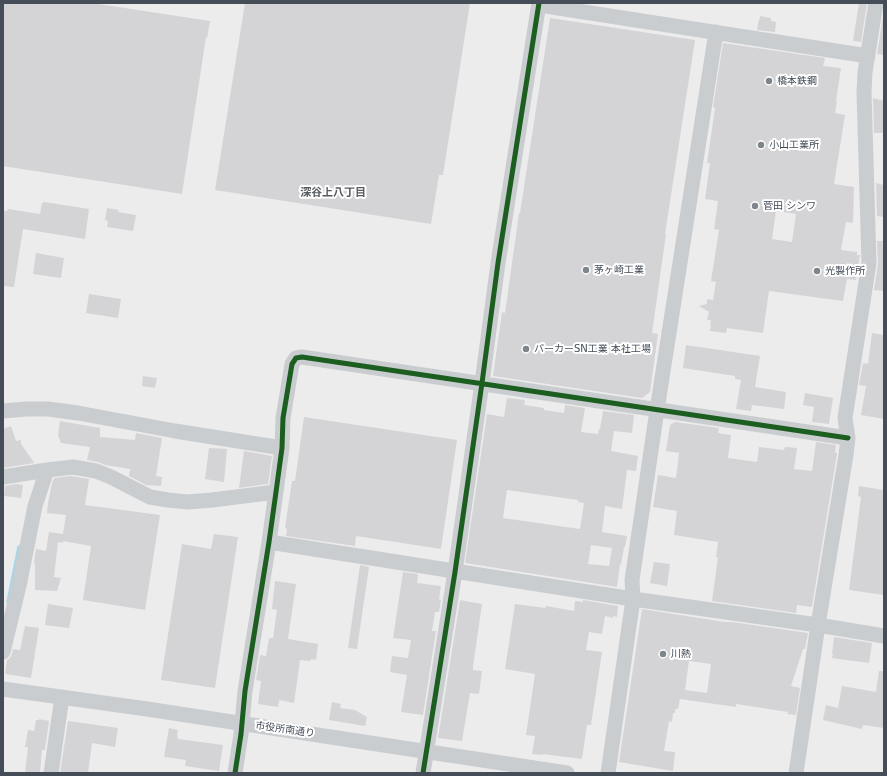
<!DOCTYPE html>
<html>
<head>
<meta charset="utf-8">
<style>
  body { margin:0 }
  #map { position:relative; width:887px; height:776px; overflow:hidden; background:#edecec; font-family:"DejaVu Sans",sans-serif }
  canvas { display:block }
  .frame { position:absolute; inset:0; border:4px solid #444d58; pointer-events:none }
</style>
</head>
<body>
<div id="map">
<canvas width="887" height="776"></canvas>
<div class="frame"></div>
</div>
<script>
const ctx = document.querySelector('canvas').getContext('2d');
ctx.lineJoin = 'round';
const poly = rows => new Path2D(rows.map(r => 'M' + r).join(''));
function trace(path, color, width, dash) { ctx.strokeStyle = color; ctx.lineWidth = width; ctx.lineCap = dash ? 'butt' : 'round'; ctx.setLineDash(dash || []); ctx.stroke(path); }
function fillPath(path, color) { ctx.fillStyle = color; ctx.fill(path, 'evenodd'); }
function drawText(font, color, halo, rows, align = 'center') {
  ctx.font = font + ' "DejaVu Sans","Noto Sans JP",sans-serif'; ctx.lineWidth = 4; ctx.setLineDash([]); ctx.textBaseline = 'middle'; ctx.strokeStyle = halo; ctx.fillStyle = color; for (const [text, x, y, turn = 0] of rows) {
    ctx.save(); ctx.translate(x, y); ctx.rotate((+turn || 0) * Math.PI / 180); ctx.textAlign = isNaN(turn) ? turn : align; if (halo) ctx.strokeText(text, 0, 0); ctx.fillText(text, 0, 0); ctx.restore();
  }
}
trace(poly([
  [8,602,19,547]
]), '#a5d6ea', 3.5);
fillPath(poly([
  [3,3,92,3,210,21,207,38,206,37,182,194,3,166],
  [245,3,470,3,443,175,439,175,431,224,215,190],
  [859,3,867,3,861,42,853,41],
  [884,10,884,55,877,54],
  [760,16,771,18,771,21,776,22,775,32,757,30,759,19,760,19],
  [550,18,695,40,665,234,666,234,652,333,658,334,650,392,642,398,493,376,502,312,505,313,519,213,520,213],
  [723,43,825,58,823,66,841,68,836,101,837,101,835,113,845,115,834,184,854,187,853,223,846,222,841,250,857,252,857,255,860,255,856,280,847,279,843,301,769,291,763,333,727,328,726,333,710,331,711,325,710,325,711,320,707,320,709,312,699,306,707,304,707,299,713,300,716,282,711,281,719,230,714,229,718,201,705,199,710,163,707,163,715,108,713,107],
  [776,211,796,214,792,242,772,239],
  [873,98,884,101,884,133,874,133],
  [876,183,884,185,884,217,877,216],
  [44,202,89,209,85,239,23,229,14,287,3,286,3,211,7,211,8,209,40,214,42,203,43,203],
  [107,208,119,210,118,212,136,215,133,231,107,227,108,221,105,220],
  [877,241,884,241,884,291,874,290,878,264],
  [36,253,64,258,61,278,33,274],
  [89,294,121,299,118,318,86,313],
  [872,333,884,335,884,419,861,415,866,386,859,385,863,363,868,364],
  [686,345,760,356,755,387,786,392,784,409,752,405,751,411,736,409,741,380,735,379,735,376,683,368],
  [143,376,157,378,155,388,142,386],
  [805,393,833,398,829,424,812,422,814,407,803,405],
  [507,398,525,400,524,405,544,408,544,410,564,413,565,405,585,408,581,432,598,434,599,429,600,429,603,411,634,415,632,433,614,431,611,451,638,456,636,471,627,470,622,509,605,506,602,532,627,536,625,547,624,547,621,565,620,564,617,587,465,563,487,414,504,417],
  [507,490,578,500,578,502,584,503,580,529,503,518],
  [591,545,612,548,609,566,588,564],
  [304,417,457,440,441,549,356,536,355,546,286,536,287,529,285,528,292,481,295,481],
  [60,421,100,428,100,437,135,440,136,433,162,438,156,476,162,477,161,486,146,485,129,476,130,469,105,465,98,462,87,460,90,447,61,443,58,435],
  [675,422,719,428,718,433,731,435,728,458,757,462,759,447,784,450,785,447,797,448,794,469,812,471,816,442,836,445,835,453,837,453,837,454,812,606,811,607,797,605,796,613,712,601,718,557,716,557,718,542,674,535,677,511,653,507,658,475,676,478,679,453,666,451,670,425],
  [11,426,16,441,21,440,21,444,31,458,34,463,3,468,3,429],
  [209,448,227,449,224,482,205,479],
  [244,451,272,456,268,484,239,488],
  [71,476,89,479,85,505,160,515,145,610,83,600,91,546,63,541,63,543,58,542,54,577,61,578,57,591,35,590,35,564,34,563,36,549,46,551,49,532,63,534,66,515,47,513,48,503,52,483,54,478],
  [16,484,23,485,21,498,4,496,5,486],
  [859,486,884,490,884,595,849,590,861,497,858,496],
  [214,534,238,537,215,688,161,680,182,544,211,549],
  [654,562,670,564,667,586,650,583],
  [360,565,369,567,357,649,348,648],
  [403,572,418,574,417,583,441,586,439,599,441,600,439,612,435,612,432,631,436,631,423,715,401,712,407,675,390,672,392,656,408,658,411,640,393,638],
  [275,581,296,584,288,639,318,644,316,660,311,659,310,661,300,660,294,703,279,700,278,707,258,704,261,681,256,680,260,655,266,656,269,638,273,638,277,610,272,609],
  [460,600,482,604,473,667,473,670,482,671,479,694,470,693,462,741,438,738],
  [583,600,618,606,617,617,613,616,613,618,605,616,602,634,589,632,586,650,602,652,591,725,587,725,582,759,543,754,543,755,532,754,535,736,526,735,535,674,505,669,515,604,545,608,546,606,574,611,575,601,583,602],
  [48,604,73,608,69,628,45,625],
  [642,609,725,622,732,622,808,633,805,649,803,649,791,686,800,688,796,715,787,714,788,712,736,704,736,707,680,699,678,709,675,709,675,713,673,713,672,722,669,721,664,751,675,752,673,771,619,762],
  [689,661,711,664,707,693,685,690],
  [25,626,39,628,31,678,5,674,7,660,10,658,12,654,13,649,20,650],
  [834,637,872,643,869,663,832,658,833,654,832,654],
  [879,671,884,671,884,728,863,725,862,729,823,720,826,705,838,708,842,686,876,692],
  [332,702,341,704,340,708,355,710,367,717,365,726,329,720],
  [39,719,49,721,45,750,42,750,40,773,25,773,28,747,25,747,28,730,34,731,36,720,39,720],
  [68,721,118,728,115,747,92,743,88,773,60,773],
  [169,728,178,730,177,737,178,737,178,739,223,745,219,771,185,766,186,760,164,757]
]), '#d4d4d7');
trace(poly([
  [539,5,868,56],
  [3,411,26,409,48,409,78,413,175,431,282,448],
  [3,477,47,470,73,467,96,471,111,477,150,497,168,500,188,502,212,500,276,492],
  [269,542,633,599,818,625,884,636],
  [3,652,19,586,35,506,47,470],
  [3,689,147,709,567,773],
  [51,773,62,697],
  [235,773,241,734,245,691,269,542,276,492,282,448,283,418,292,364,296,358,302,357,848,438],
  [423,773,455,572,482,383,498,263,539,3],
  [608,773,633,599,632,580,657,410,716,32],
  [796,773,818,625,846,455,848,438,845,418,869,263,864,93,865,72,876,3]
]), '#cacdd0', 15);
trace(poly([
  [235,773,241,734,245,691,269,542,276,492,282,448,283,418,292,364,296,358,302,357,848,438],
  [423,773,455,572,482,383,498,263,539,3]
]), '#1b5e20', 5);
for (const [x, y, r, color] of [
  [769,81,4,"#7f858c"],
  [761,145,4,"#7f858c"],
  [755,206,4,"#7f858c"],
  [586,270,4,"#7f858c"],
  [817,271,4,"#7f858c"],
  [526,349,4,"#7f858c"],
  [663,654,4,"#7f858c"]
]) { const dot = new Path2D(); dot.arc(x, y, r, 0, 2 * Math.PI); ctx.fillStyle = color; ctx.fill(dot); trace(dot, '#fff', 1.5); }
drawText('10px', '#444d58', '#fff', [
  ["橋本鉄鋼",777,81],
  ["小山工業所",769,145],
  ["菅田 シンワ",763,206],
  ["茅ヶ崎工業",594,270],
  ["光製作所",825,271],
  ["パーカーSN工業 本社工場",534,349],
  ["川熱",671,654]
], 'left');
drawText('10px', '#444d58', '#fff', [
  ["市役所南通り",285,730,8]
]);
drawText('bold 11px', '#585b60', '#fff', [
  ["深谷上八丁目",333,193]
]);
</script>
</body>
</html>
